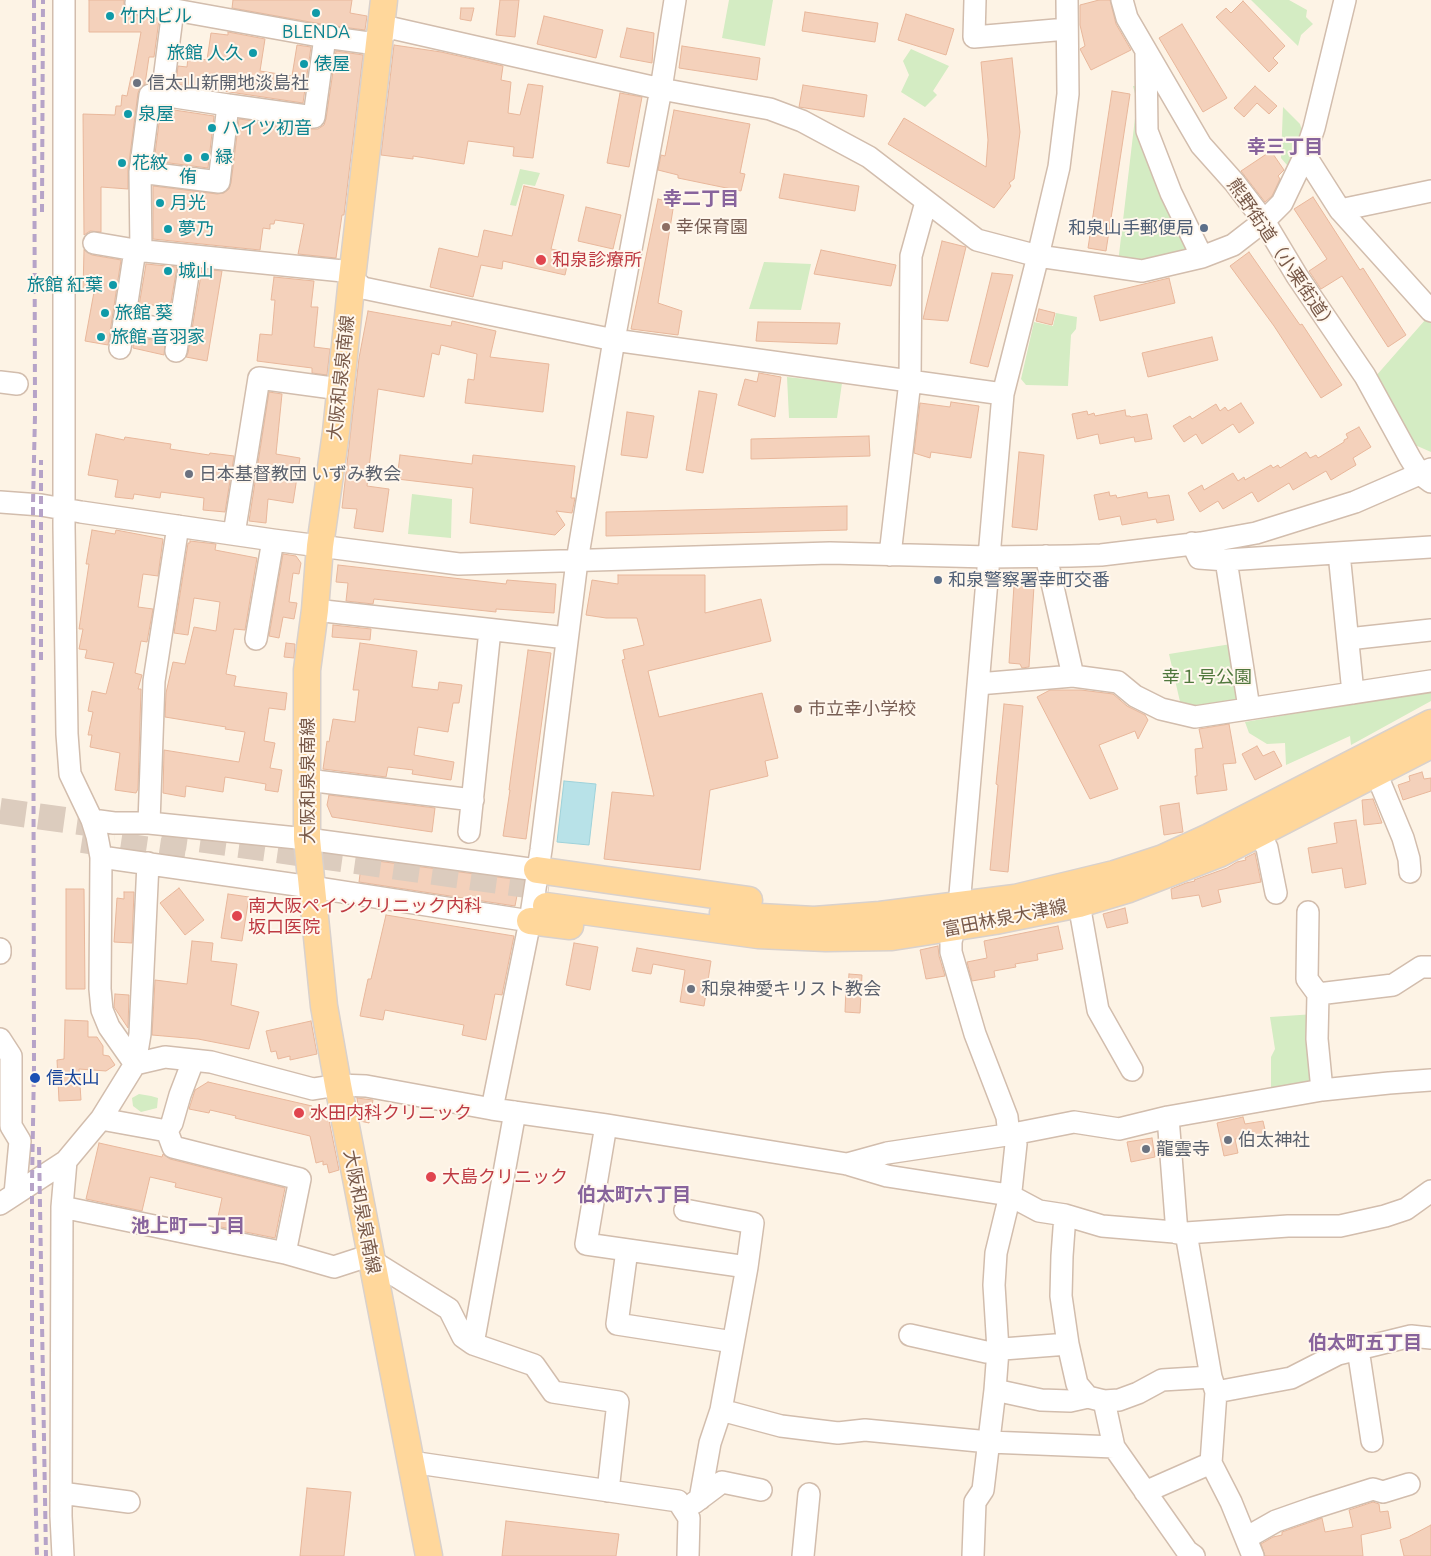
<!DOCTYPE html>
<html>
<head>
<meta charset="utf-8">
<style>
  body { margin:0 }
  canvas { display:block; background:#fdf3e5 }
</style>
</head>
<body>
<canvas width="1431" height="1556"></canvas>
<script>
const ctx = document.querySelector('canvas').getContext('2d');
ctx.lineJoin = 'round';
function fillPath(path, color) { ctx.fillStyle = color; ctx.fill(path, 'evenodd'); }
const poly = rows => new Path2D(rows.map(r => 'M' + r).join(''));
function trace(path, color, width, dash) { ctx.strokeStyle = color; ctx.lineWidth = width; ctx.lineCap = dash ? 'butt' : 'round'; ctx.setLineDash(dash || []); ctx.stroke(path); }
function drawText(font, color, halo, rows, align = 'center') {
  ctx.font = font + ' Ubuntu,"Noto Sans JP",sans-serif'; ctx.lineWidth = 4; ctx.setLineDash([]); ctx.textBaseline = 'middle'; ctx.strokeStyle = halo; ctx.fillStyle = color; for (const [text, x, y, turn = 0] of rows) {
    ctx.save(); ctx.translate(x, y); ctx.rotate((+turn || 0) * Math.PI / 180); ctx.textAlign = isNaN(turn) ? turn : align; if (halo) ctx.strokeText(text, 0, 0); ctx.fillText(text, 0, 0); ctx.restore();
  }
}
fillPath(poly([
  [729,0,773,0,765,46,722,38],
  [1251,0,1289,0,1307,10,1306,17,1313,24,1301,35,1298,46],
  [911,49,949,66,933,91,937,95,925,107,901,92,909,75,903,61],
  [1144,85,1144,131,1199,258,1118,263,1137,101,1133,86],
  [1283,107,1300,124,1303,134,1292,171,1281,158],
  [520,169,540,173,535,186,523,184,516,206,510,205],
  [764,262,811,264,801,310,749,309],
  [1056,313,1077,317,1076,329,1071,335,1068,386,1026,385,1021,379,1034,322,1053,326],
  [1426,319,1431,323,1431,452,1415,445,1375,377],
  [787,377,842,383,837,418,789,418],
  [412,494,452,499,451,538,408,534],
  [1231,644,1242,703,1181,706,1169,654],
  [1431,690,1431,701,1351,745,1350,736,1286,765,1285,743,1267,744,1249,733,1245,722],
  [1315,1014,1316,1085,1271,1091,1271,1057,1275,1049,1270,1017],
  [139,1094,151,1096,158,1098,157,1108,141,1112,133,1106,132,1098]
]), '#d4ecc3');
const water = poly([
  [564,781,596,784,589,845,557,842,564,781]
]);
fillPath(water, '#b8e2e8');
trace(water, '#9ed2da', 1);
const building = poly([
  [89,0,124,0,124,7,128,13,134,15,159,20,154,57,149,57,145,84,140,88,138,93,128,170,128,189,101,187,101,232,90,231,84,235,83,114,115,115,116,106,121,106,122,95,127,96,131,77,133,77,141,32,89,32,89,0],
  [233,0,352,0,350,13,367,16,365,30,327,25,232,8,233,0],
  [500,0,519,0,515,37,496,35,500,0],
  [1099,0,1110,0,1116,24,1131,50,1091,70,1080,49,1085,46,1080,25,1080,5,1099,0],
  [1243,1,1285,46,1273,58,1278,63,1269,72,1216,17,1226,8,1231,13,1243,1],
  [461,8,474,8,471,21,460,19,461,8],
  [805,12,878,23,875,42,802,31,805,12],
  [906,14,954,29,946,55,898,40,906,14],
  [544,16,603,30,596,58,537,44,544,16],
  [1182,24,1227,98,1203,112,1159,38,1182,24],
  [627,28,654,33,652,63,620,57,627,28],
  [228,32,265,39,260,71,292,76,297,45,311,47,303,103,176,84,178,66,187,67,188,57,207,60,211,33,228,35,228,32],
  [394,45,441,52,503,66,501,80,511,82,508,113,520,115,528,84,543,86,533,158,513,156,514,147,468,141,464,164,413,156,413,159,381,155,394,45],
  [682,46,760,58,757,80,679,68,682,46],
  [336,51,363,55,344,215,342,215,336,258,298,254,304,224,275,220,274,224,270,224,270,229,263,228,260,250,153,239,153,186,217,194,224,193,229,189,231,183,239,119,312,129,318,129,324,125,326,119,336,51],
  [1012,58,1020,132,1014,179,1009,183,1011,186,994,208,888,144,904,118,986,167,988,140,981,62,1012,58],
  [803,85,867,95,864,117,799,107,803,85],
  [1255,86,1277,106,1269,114,1257,103,1244,117,1234,108,1255,86],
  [1112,91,1130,94,1106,251,1088,248,1112,91],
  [620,93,642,97,629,167,607,163,620,93],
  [161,108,214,116,208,168,154,161,161,108],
  [674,110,750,124,740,173,745,174,741,191,678,178,678,175,658,170,661,155,665,156,674,110],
  [1271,151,1284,170,1278,176,1280,179,1272,196,1265,202,1241,171,1271,151],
  [784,174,859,186,855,211,779,198,784,174],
  [524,186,564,195,551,249,570,253,565,275,503,261,502,269,481,265,473,297,430,287,439,248,478,257,484,230,512,236,524,186],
  [1313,197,1360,270,1363,268,1406,335,1388,347,1342,276,1321,289,1309,271,1327,259,1294,209,1313,197],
  [658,199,674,203,658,303,682,311,678,335,631,329,658,199],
  [586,207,621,215,613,249,578,241,586,207],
  [942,241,966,247,948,321,923,319,942,241],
  [84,250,92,255,121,260,108,345,85,341,94,292,83,291,84,250],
  [821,250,896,265,891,286,814,274,821,250],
  [1249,252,1300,325,1302,324,1342,385,1321,398,1274,326,1230,266,1249,252],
  [146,264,177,267,170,308,147,304,146,314,138,312,146,264],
  [202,269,222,271,207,361,186,357,188,353,202,269],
  [992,273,1013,275,988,367,970,363,992,273],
  [274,277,314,281,311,307,318,307,314,347,330,349,327,375,312,373,312,368,257,361,260,334,272,335,275,300,271,300,274,277],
  [1169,278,1175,303,1100,321,1094,296,1169,278],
  [1039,309,1055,313,1052,325,1036,321,1039,309],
  [368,311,451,326,452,321,496,331,490,357,549,364,543,412,465,403,468,379,474,380,477,354,441,345,439,355,432,353,424,397,378,389,367,486,389,489,383,532,354,528,357,509,342,508,359,358,368,311],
  [758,322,840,323,837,344,756,341,758,322],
  [134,337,165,342,164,355,133,348,134,337],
  [1212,337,1218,360,1148,377,1142,353,1212,337],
  [759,373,781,377,775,417,738,405,745,379,757,382,759,373],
  [699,391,717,394,703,473,686,470,699,391],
  [269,392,282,394,276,454,300,458,293,503,268,499,266,523,249,521,269,392],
  [951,402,979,406,971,458,931,452,930,458,914,453,920,403,950,407,951,402],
  [1241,403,1254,423,1239,433,1233,424,1202,444,1196,434,1184,442,1173,426,1190,416,1192,419,1216,404,1220,411,1225,407,1228,411,1241,403],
  [1125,410,1126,416,1130,416,1131,417,1147,414,1152,439,1135,442,1134,437,1100,444,1098,434,1077,439,1072,414,1087,411,1088,415,1094,413,1095,416,1125,410],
  [627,412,654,416,647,458,621,455,627,412],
  [1359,427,1371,447,1353,458,1356,465,1331,480,1326,471,1293,490,1289,483,1258,502,1252,492,1223,509,1218,501,1200,512,1188,493,1202,485,1204,490,1233,473,1238,481,1244,477,1245,480,1271,465,1273,468,1278,465,1280,468,1306,452,1310,458,1316,455,1318,458,1344,442,1344,440,1348,438,1346,434,1359,427],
  [96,434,124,440,125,437,171,444,170,449,209,455,210,453,234,456,225,512,203,510,204,498,161,492,160,498,134,494,133,499,115,497,118,480,88,475,96,434],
  [869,436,870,456,751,459,751,439,869,436],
  [1019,452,1044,455,1037,530,1012,527,1019,452],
  [400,455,472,464,473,455,575,466,571,498,575,498,572,513,556,511,565,525,555,535,470,523,473,488,397,479,400,455],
  [1109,492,1110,496,1116,495,1117,498,1147,492,1148,498,1169,495,1174,520,1157,523,1156,519,1122,525,1120,516,1099,520,1094,495,1109,492],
  [847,506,847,530,606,536,606,512,847,506],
  [92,530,115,534,116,530,163,539,158,576,143,574,138,607,153,609,147,642,141,641,135,673,142,675,138,689,141,689,138,789,136,793,115,790,120,753,90,747,92,735,88,735,93,712,88,711,92,691,106,694,114,663,85,658,87,650,79,649,83,629,79,629,89,564,86,564,92,530],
  [190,541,216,544,215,550,257,558,245,630,234,629,226,674,236,676,234,686,287,693,285,710,269,708,264,741,275,743,270,768,282,770,278,792,265,790,266,784,225,777,223,792,186,786,185,797,163,793,164,750,239,762,245,732,225,729,226,727,165,717,166,693,173,662,185,664,194,627,216,631,220,602,194,598,188,635,174,633,188,543,190,543,190,541],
  [283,554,296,556,301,563,299,574,293,573,289,602,297,603,294,619,283,617,279,638,269,636,283,554],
  [338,565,506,584,507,580,556,584,554,613,496,609,496,612,374,599,373,604,346,601,348,583,336,582,338,565],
  [618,575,705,575,705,613,761,599,771,641,648,671,659,717,762,693,778,758,765,761,768,776,710,790,700,870,604,859,612,792,654,796,622,660,625,659,623,650,644,645,637,618,606,618,586,615,592,580,618,584,618,575],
  [1014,585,1034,586,1029,667,1022,668,1020,664,1009,663,1014,585],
  [333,625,371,629,370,640,332,637,333,625],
  [286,643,295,644,294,658,284,657,286,643],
  [360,643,417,651,412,687,438,690,439,682,462,685,459,703,453,703,448,732,418,727,414,755,454,762,451,780,412,774,413,770,388,767,386,777,323,769,327,741,329,742,333,719,355,722,359,690,353,690,360,643],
  [528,650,551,653,526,839,503,836,510,790,509,790,528,650],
  [1050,690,1081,690,1113,694,1127,706,1145,715,1148,720,1138,739,1135,731,1099,745,1118,789,1090,799,1037,697,1050,690],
  [1004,704,1023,706,1008,872,990,870,998,785,996,784,1004,704],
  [1229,724,1236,763,1223,764,1227,790,1197,794,1195,776,1197,776,1195,749,1203,748,1199,729,1229,724],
  [1257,746,1263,756,1274,751,1282,766,1255,780,1242,754,1257,746],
  [1422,772,1424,779,1431,778,1431,791,1403,800,1398,785,1410,781,1409,776,1422,772],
  [329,795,435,808,432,832,332,817,327,805,329,795],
  [1373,799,1382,823,1364,825,1362,800,1373,799],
  [1179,803,1183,832,1164,835,1160,806,1179,803],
  [1356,820,1366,884,1345,888,1342,868,1312,873,1308,848,1337,843,1334,823,1356,820],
  [1255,853,1261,882,1218,890,1221,902,1202,907,1199,895,1172,899,1171,889,1186,883,1195,881,1194,880,1227,868,1237,862,1246,860,1245,858,1255,853],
  [362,859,520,880,515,906,359,882,362,859],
  [179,888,204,920,185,935,160,903,179,888],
  [66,889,84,889,85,989,66,989,66,889],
  [124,892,134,892,132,943,114,942,117,898,124,899,124,892],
  [228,894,249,897,242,941,221,938,228,894],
  [1125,908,1128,923,1107,928,1103,914,1125,908],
  [386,915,514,936,502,995,495,994,486,1040,462,1035,464,1025,385,1010,383,1020,360,1016,368,979,371,979,386,915],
  [1058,926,1063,949,1037,954,1038,960,1015,964,1016,967,994,971,995,977,972,981,967,962,987,958,984,941,1058,926],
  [192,941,213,943,211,961,237,964,231,1005,259,1012,249,1049,198,1039,152,1035,155,980,187,984,192,941],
  [574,943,598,947,590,990,566,985,574,943],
  [938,946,939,956,945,976,926,979,920,950,938,946],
  [637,948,711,961,704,1006,680,1002,685,970,653,964,651,974,632,971,637,948],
  [849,974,862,975,860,1013,845,1012,846,987,848,987,849,974],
  [115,994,129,995,128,1028,114,1007,115,994],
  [65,1020,88,1021,88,1037,97,1037,103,1046,103,1055,109,1056,115,1065,106,1071,79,1069,81,1100,59,1101,57,1060,64,1059,65,1020],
  [311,1021,317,1054,290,1060,290,1056,278,1059,276,1051,271,1052,266,1031,311,1021],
  [208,1082,312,1106,309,1119,328,1115,339,1170,329,1173,327,1164,323,1165,323,1161,316,1163,310,1136,235,1118,236,1116,210,1110,209,1113,189,1109,195,1090,208,1082],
  [357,1098,373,1100,369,1123,360,1121,357,1098],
  [1243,1117,1245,1124,1263,1121,1266,1134,1235,1139,1238,1153,1224,1156,1217,1123,1243,1117],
  [1152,1138,1155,1157,1131,1162,1127,1142,1152,1138],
  [99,1143,162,1157,163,1154,170,1159,285,1188,275,1238,216,1226,222,1198,175,1187,176,1183,150,1177,142,1211,86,1199,99,1143],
  [307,1488,351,1492,344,1556,300,1556,307,1488],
  [1373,1502,1379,1504,1380,1512,1388,1511,1391,1528,1361,1535,1363,1556,1265,1556,1261,1544,1273,1537,1282,1535,1282,1532,1322,1518,1325,1532,1353,1527,1349,1510,1373,1502],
  [506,1521,619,1534,616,1556,502,1556,506,1521],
  [1431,1525,1431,1556,1404,1556,1400,1540,1408,1537,1431,1525]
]);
fillPath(building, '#f4d1bb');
trace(building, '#e8b79b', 1);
trace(poly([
  [0,811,116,827],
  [162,834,549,888],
  [82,840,191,856]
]), '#dcccbe', 26, [26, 13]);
const minor = poly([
  [64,0,64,527,67,734,70,774,92,820,97,836,101,857,100,989,102,1010,109,1027,135,1064],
  [975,0,974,37,1067,29],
  [1122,0,1127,18,1201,145,1234,182,1264,221,1297,276,1365,376,1410,458,1420,474,1431,482],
  [136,3,325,37,369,43,392,28,661,89,770,109,802,121,869,157,977,240,1038,256,1142,271,1202,257,1233,245,1264,221,1282,203,1305,155,1314,128,1345,0],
  [1146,54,1147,131,1171,193,1202,257],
  [162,95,228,105],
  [1305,155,1340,210,1431,191],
  [140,172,219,182,228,105,314,117,325,37],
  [1340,210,1431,311],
  [94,243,135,250,343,271,363,288,614,340,1003,394],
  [141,251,140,172,150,95,162,95,173,10],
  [124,323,179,331],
  [120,348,135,250],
  [176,351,191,256],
  [0,382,17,384],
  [0,502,41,505,81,512,273,540,459,564,830,553,989,557,1071,556,1101,555,1201,543,1256,533,1355,502,1431,469],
  [234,534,259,378,340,389],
  [1192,543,1199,558,1226,560,1431,547],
  [1339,553,1353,693],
  [890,555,910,381,911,256,926,202],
  [1046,556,1073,676],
  [1226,560,1249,708],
  [315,610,567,638],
  [256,639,273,540],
  [1348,639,1431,630],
  [978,684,1073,676,1118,682,1135,696,1161,709,1195,717,1431,681],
  [1376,773,1403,838,1409,859,1410,872],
  [307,780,473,800],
  [92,820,114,823,149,823,307,839,537,870],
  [149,823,154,681,178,526],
  [469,832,490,630],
  [1259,833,1267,848,1276,893],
  [101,857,311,887,530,921],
  [1079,904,1098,1010,1132,1070],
  [1308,912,1307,979,1318,994],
  [0,949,0,953],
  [0,1039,11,1056,11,1126,20,1141,15,1194],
  [135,1064,140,1034,148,863],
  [1322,1090,1317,1039,1318,994,1393,985,1421,967,1431,967],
  [492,1109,530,921,541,850,577,561,614,340,661,89,675,0],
  [515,1112,473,1344,534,1365,553,1392,618,1402,608,1491],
  [1168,1117,1177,1233],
  [101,1119,167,1131,172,1123,180,1095,193,1061],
  [606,1125,586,1244,747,1267],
  [167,1131,173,1147,300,1179,285,1253],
  [847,1164,887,1153,1013,1134,1074,1122,1119,1129,1168,1117,1322,1090,1389,1083,1431,1080],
  [0,1204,66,1161],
  [62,1207,285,1253,334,1267,371,1255],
  [685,1210,753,1223,747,1267,721,1410,710,1443,700,1499],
  [1065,1215,1062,1256,1061,1296,1068,1344,1077,1384,1088,1397,1104,1401,1119,1400,1138,1393,1162,1380,1211,1377],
  [1186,1233,1288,1226,1340,1226,1385,1216,1406,1209,1431,1191],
  [627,1250,617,1324,733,1342],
  [372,1261,449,1309,463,1337,473,1344],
  [910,1335,986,1352,1003,1349,1068,1344],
  [1358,1349,1372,1441],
  [995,1390,1041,1400,1070,1401,1088,1397],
  [1216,1392,1291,1378,1338,1354,1411,1336,1431,1338],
  [1104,1401,1114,1447,1187,1551,1194,1556],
  [721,1410,781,1426,838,1433,865,1430,989,1442,1114,1447],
  [411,1462,678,1501,689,1518,688,1556],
  [1145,1492,1211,1463],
  [61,1493,129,1502],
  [694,1503,722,1482,761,1490],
  [1246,1538,1276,1521,1313,1508,1373,1489,1383,1492,1409,1484],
  [63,1556,61,1516,62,1207,66,1161,101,1119,135,1064,165,1057,211,1062,313,1089,338,1085,366,1086,492,1109,606,1125,847,1164,887,1176,1009,1195,1039,1211,1065,1215,1102,1226,1186,1233,1211,1377,1216,1392,1211,1463,1231,1502,1253,1556],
  [803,1556,809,1494],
  [973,1556,975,1502,983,1490,995,1390,998,1350,994,1285,996,1253,1011,1191,1016,1144,1013,1134,1008,1127,1007,1117,975,1034,951,952,951,942,959,906,1003,394,1038,256,1059,167,1068,94,1067,0]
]);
const major = poly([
  [384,0,352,278,336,432,320,546,315,610,307,670,307,839,324,1006,338,1085,429,1556],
  [537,870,749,900],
  [546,906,758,935,826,938,892,937,995,921,1079,904,1129,889,1219,854,1431,745],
  [723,913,742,916,814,920,880,915,1015,898,1114,874,1163,858,1209,837,1431,723],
  [530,921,570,926]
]);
trace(minor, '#d2bdad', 24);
trace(major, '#d9d1cc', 29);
trace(minor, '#fff', 21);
trace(major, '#ffd79b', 26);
trace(poly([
  [34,0,35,415,33,504,34,1067,32,1182,32,1354,37,1556],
  [42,212,43,0],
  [41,660,41,460],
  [39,1147,46,1556]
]), '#b6a3c8', 4, [8, 5]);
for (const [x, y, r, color] of [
  [316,13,5,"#0f9aa8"],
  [110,16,5,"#0f9aa8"],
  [253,53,5,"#0f9aa8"],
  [304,64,5,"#0f9aa8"],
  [137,83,5,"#6b7280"],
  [128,114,5,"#0f9aa8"],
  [212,128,5,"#0f9aa8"],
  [205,157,5,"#0f9aa8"],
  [188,158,5,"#0f9aa8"],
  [122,163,5,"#0f9aa8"],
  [160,203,5,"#0f9aa8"],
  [666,227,5,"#8d6e63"],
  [1204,228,5,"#5c6f8a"],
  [168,229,5,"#0f9aa8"],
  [541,260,6,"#e0444e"],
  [168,271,5,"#0f9aa8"],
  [113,285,5,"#0f9aa8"],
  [105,313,5,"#0f9aa8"],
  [101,337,5,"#0f9aa8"],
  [189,474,5,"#6b7280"],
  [938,580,5,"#5c6f8a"],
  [798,709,5,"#8d6e63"],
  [237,916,6,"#e0444e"],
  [691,989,5,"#6b7280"],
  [35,1078,6,"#1a4fb4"],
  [299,1113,6,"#e0444e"],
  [1228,1140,5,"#6b7280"],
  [1146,1149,5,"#6b7280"],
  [431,1177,6,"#e0444e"]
]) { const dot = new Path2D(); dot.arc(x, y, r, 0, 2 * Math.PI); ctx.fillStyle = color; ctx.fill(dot); trace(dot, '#fff7ed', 2); }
drawText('18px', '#0d838f', '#fff7ed', [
  ["竹内ビル",120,16],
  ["BLENDA",316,32,"center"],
  ["旅館 人久",243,53,"right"],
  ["俵屋",314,64],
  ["泉屋",138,114],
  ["ハイツ初音",222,128],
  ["緑",215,157],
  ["花紋",132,163],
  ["侑",188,177,"center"],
  ["月光",170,203],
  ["夢乃",178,229],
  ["城山",178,271],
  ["旅館 紅葉",103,285,"right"],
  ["旅館 葵",115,313],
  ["旅館 音羽家",111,337]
], 'left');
drawText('18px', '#5b616d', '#fff7ed', [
  ["信太山新開地淡島社",147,83],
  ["日本基督教団 いずみ教会",199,474],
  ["和泉神愛キリスト教会",701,989],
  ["伯太神社",1238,1140],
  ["龍雲寺",1156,1149]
], 'left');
drawText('18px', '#785e54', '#fff7ed', [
  ["幸保育園",676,227],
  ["市立幸小学校",808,709]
], 'left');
drawText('18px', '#4e5e75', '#fff7ed', [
  ["和泉山手郵便局",1194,228],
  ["和泉警察署幸町交番",948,580,"left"]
], 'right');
drawText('18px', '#785949', '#fff7ed', [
  ["熊野街道（小栗街道）",1282,255,56],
  ["大阪和泉泉南線",341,378,-84],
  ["大阪和泉泉南線",308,781,-90],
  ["富田林泉大津線",1005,918,-11],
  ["大阪和泉泉南線",362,1212,79]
]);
drawText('18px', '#be3a42', '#fff7ed', [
  ["和泉診療所",552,260],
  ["南大阪ペインクリニック内科",248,906],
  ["坂口医院",248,927],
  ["水田内科クリニック",310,1113],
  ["大島クリニック",442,1177]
], 'left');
drawText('18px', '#50783d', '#fff7ed', [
  ["幸１号公園",1207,677]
]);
drawText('18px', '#164399', '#fff7ed', [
  ["信太山",46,1078]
], 'left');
drawText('bold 19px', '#88649c', '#fff7ed', [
  ["幸三丁目",1285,147],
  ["幸二丁目",701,199],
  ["伯太町六丁目",634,1195],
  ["池上町一丁目",188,1226],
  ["伯太町五丁目",1365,1343]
]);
</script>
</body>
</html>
